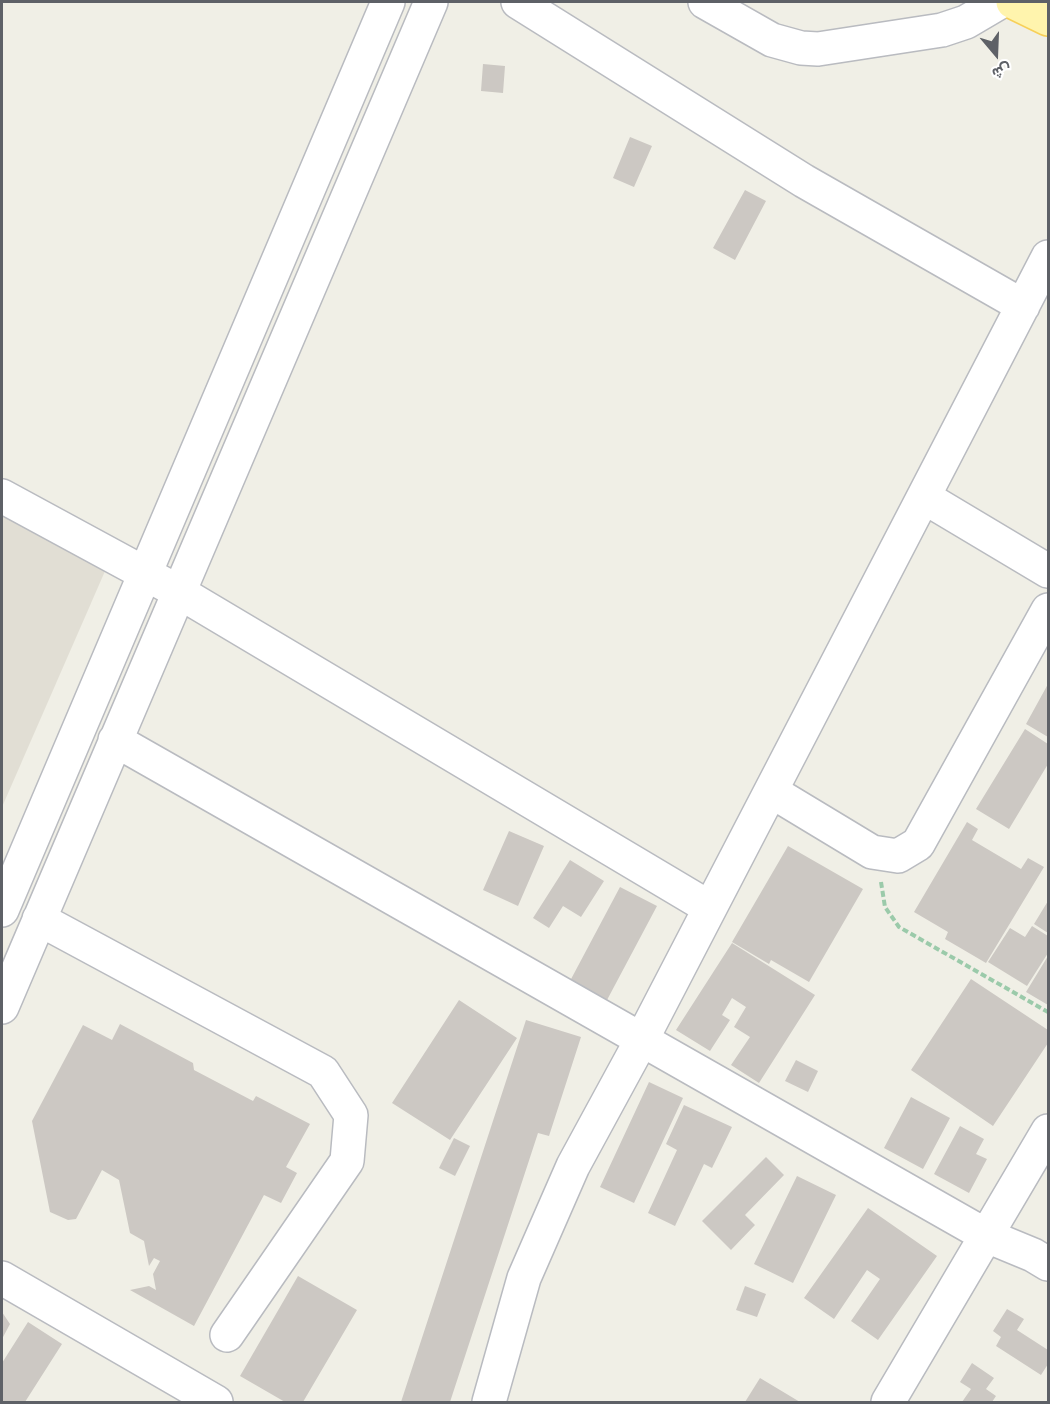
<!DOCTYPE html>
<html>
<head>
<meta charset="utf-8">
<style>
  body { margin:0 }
  #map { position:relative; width:1050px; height:1404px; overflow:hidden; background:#f0efe6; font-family:Montserrat,Vazirmatn,sans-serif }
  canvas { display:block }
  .frame { position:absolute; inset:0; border:3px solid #5e6167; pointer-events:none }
  .north { position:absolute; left:966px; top:24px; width:60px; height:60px; -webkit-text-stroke:4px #fff; paint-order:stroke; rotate:161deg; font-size:16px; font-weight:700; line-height:24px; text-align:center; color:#5e6167 }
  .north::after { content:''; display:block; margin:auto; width:21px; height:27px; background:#5e6167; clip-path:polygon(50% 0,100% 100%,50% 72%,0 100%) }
</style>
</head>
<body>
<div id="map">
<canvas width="1050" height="1404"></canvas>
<div class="frame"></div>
<div class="north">ش</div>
</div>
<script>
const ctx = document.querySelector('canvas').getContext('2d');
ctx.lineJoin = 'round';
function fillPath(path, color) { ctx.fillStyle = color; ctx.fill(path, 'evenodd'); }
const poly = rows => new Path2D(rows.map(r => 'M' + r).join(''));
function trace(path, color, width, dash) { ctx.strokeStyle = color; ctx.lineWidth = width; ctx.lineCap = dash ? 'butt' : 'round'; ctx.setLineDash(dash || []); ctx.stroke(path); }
fillPath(poly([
  [2,515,109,562,2,807]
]), '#e1ded4');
fillPath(poly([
  [483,64,505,66,503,93,481,91],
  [630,137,652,146,634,187,613,178],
  [745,190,766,201,735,260,713,248],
  [1048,684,1048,737,1026,724],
  [1025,729,1048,744,1048,764,1009,829,976,809],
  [967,822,978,829,972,840,1021,869,1028,858,1044,867,986,963,945,939,948,932,914,912],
  [509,831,544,846,518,906,483,890],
  [788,846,863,889,809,982,771,960,769,964,732,942],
  [570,860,604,881,581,917,563,906,549,928,533,918],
  [620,887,657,906,607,1000,570,981],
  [1048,901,1048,933,1034,924],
  [1032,926,1048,936,1048,953,1027,986,988,962,1010,928,1025,937],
  [732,943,815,995,759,1083,731,1065,750,1037,734,1027,746,1007,732,998,722,1015,730,1020,710,1051,676,1030],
  [1048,956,1048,1005,1026,992],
  [971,979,1048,1030,1048,1043,993,1126,911,1070],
  [459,1000,517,1038,450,1140,392,1103],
  [526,1020,581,1037,549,1136,538,1133,450,1402,401,1402],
  [120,1024,193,1063,194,1070,253,1101,256,1096,310,1124,286,1167,297,1173,281,1203,264,1195,194,1326,130,1290,149,1286,156,1290,153,1274,160,1261,154,1258,149,1266,144,1241,130,1233,119,1180,102,1170,76,1219,68,1220,50,1212,32,1121,83,1025,112,1040],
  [796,1060,818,1071,808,1092,785,1081],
  [649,1082,683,1098,634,1203,600,1187],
  [911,1097,950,1118,923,1169,884,1148],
  [684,1105,732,1127,712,1168,704,1164,675,1226,648,1213,677,1150,666,1144],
  [960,1126,984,1139,976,1154,987,1159,969,1193,934,1174],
  [454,1138,470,1146,455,1176,439,1168],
  [766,1157,784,1175,745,1215,755,1225,731,1250,702,1221],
  [797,1176,836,1195,793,1283,754,1264],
  [868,1208,937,1256,878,1340,851,1321,880,1279,867,1270,834,1319,804,1298],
  [298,1276,357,1310,303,1402,285,1402,240,1376],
  [745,1286,766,1294,757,1317,736,1310],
  [1007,1309,1024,1319,1017,1330,1048,1350,1048,1364,1041,1375,996,1346,1001,1337,993,1331],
  [2,1312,10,1324,2,1339],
  [28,1322,62,1344,25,1402,2,1402,2,1363],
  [972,1363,994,1378,986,1389,996,1396,992,1402,962,1402,971,1389,960,1382],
  [760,1378,800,1402,745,1402]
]), '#ccc8c3');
const minor = poly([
  [518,2,804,181,1023,306],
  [705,2,772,40,801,48,818,49,942,30,966,22,1000,2],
  [2,496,179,592,710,908],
  [924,497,1048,571],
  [115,740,987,1236,1033,1255,1048,1264],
  [771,791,872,852,898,856,918,844,1048,610],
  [2,910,388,2],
  [39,919,323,1072,351,1115,347,1161,227,1335],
  [2,1007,431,2],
  [2,1278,216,1402],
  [489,1402,524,1278,573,1166,641,1041,1048,257],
  [888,1402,1048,1131]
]);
const major = poly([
  [1013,2,1048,19]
]);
trace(minor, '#b9bbc0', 36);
trace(major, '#f7d059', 36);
trace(poly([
  [881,882,885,907,899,927,1048,1012]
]), '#9bcaaa', 4, [6, 3]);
trace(minor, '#fff', 33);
trace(major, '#fff4ad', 33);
</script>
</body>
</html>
